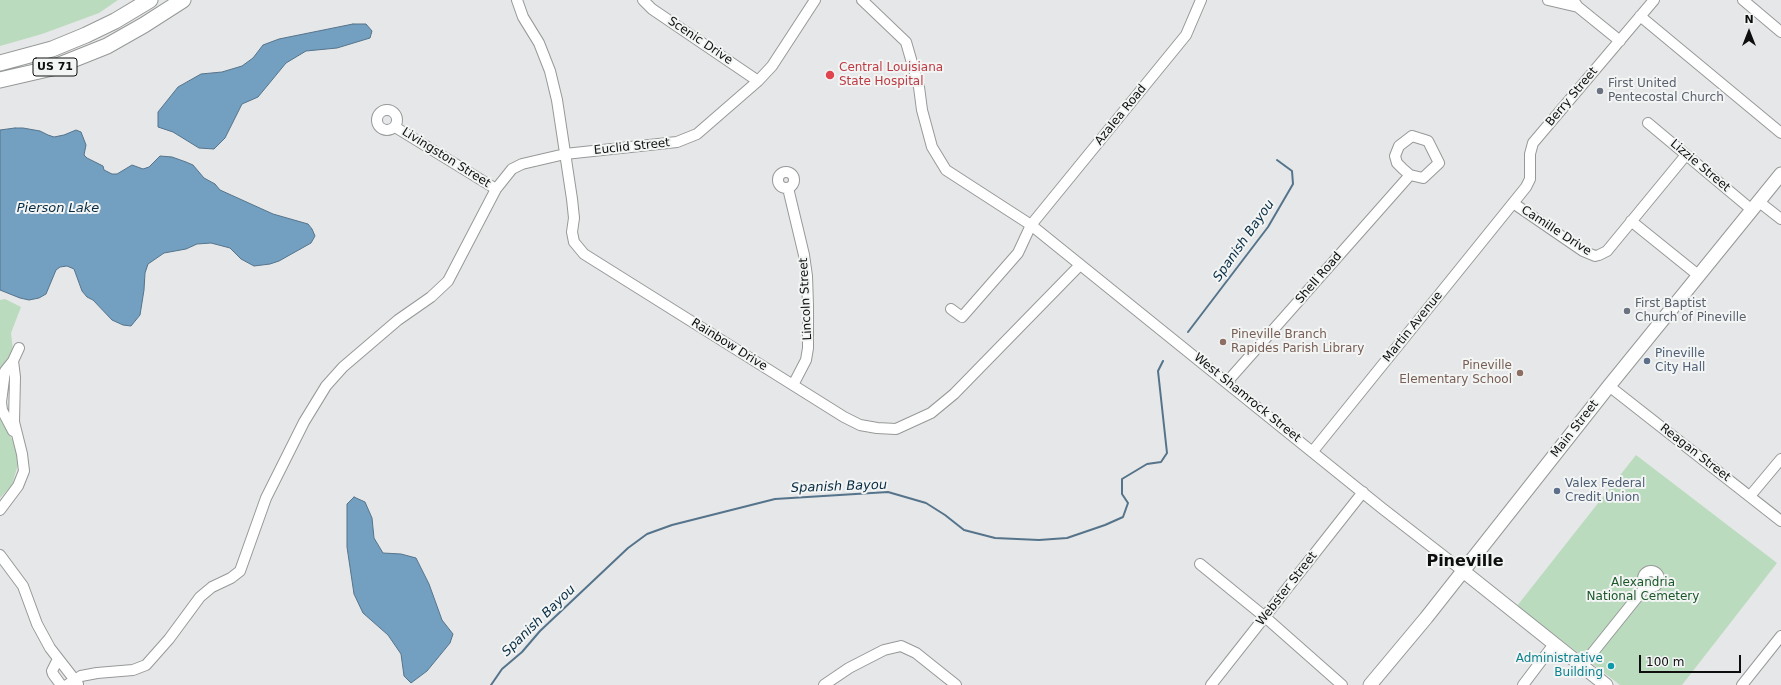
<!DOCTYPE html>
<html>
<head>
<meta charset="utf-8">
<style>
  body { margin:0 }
  #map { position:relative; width:1781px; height:685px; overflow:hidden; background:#e6e7e8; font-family:"DejaVu Sans",sans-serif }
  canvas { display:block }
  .north { position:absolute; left:1729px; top:12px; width:40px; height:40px; -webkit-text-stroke:3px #f3f5f5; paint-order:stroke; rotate:0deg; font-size:11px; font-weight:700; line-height:16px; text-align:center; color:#0e0e0f }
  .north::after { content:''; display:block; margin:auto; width:14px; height:18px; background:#0e0e0f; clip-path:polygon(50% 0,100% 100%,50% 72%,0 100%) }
  .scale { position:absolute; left:1639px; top:655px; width:102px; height:18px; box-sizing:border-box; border:2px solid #0e0e0f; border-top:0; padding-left:5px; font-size:12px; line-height:14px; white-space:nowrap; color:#0e0e0f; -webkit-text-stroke:3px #f3f5f5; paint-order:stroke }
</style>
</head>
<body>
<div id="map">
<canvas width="1781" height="685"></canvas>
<div class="north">N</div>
<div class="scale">100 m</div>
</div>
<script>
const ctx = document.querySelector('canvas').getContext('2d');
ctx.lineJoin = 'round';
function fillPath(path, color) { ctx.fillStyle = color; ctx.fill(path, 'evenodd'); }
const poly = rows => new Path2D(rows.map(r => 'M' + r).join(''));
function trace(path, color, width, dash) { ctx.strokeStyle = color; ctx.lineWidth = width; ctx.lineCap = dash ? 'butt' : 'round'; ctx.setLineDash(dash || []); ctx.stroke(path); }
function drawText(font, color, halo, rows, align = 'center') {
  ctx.font = font + ' "DejaVu Sans",sans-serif'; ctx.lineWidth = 4; ctx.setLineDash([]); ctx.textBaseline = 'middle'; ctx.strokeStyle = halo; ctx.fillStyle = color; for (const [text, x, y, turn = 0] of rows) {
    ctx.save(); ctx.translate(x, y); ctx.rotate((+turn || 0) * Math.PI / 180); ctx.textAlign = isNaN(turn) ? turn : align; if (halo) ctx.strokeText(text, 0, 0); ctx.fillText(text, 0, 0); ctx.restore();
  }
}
fillPath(poly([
  [0,0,118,0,99,13,42,34,0,46],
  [5,299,21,307,11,333,13,351,1,369,0,376,0,300],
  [0,412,7,432,14,442,19,461,12,485,0,498],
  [1636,455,1777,563,1682,685,1620,685,1517,606]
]), '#badbbd');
const water = poly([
  [353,24,366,24,372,31,370,38,337,48,306,51,286,63,258,97,242,104,225,138,214,149,199,148,173,132,158,127,158,112,178,87,201,74,222,72,242,66,253,58,263,45,279,39,353,24],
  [15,128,23,128,40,131,48,135,54,137,64,135,76,130,81,132,86,145,84,155,87,158,103,166,104,170,112,174,117,174,132,165,143,169,149,167,160,156,172,157,186,162,193,165,204,178,215,184,220,190,273,214,308,224,312,229,315,236,311,243,279,261,270,264,254,266,241,259,230,248,211,243,197,244,186,249,164,253,148,264,145,273,144,290,140,315,131,326,123,325,112,320,93,300,87,297,82,291,74,269,67,266,60,267,56,270,46,294,39,298,29,300,20,298,0,290,0,130,15,128],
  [354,497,365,502,372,518,374,538,383,553,401,554,416,558,429,584,442,620,453,634,450,643,427,671,411,683,404,676,401,654,388,635,363,613,354,594,347,547,347,504,354,497]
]);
fillPath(water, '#739fc0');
trace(water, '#55748b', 1);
trace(poly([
  [1188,332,1268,227,1293,184,1292,171,1277,160],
  [491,685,502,669,522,652,540,631,628,548,647,534,672,525,775,499,888,492,926,503,945,515,964,530,995,538,1039,540,1067,538,1105,525,1123,517,1128,503,1122,494,1122,479,1147,464,1161,462,1167,453,1158,371,1163,361]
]), '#55748b', 2);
const minor = poly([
  [517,0,523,17,539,43,550,71,557,100,572,199,574,218,572,232,574,242,584,254,844,417,860,425,877,428,896,429,931,413,954,394,1080,265],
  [643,0,652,9,758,81],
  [862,0,906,42,919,87,922,110,932,147,946,170,1031,225,1383,509,1463,571],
  [1548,0,1578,7],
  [1573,0,1578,7,1620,41],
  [1743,0,1781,32],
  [1640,16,1781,133],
  '377 120a10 10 0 1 1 20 0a10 10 0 1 1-20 0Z',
  [1648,123,1752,210],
  [395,127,496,189],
  [1412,136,1428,141,1439,163,1423,178,1410,175,1403,169,1397,163,1395,156,1399,146,1412,136],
  '778 180a8 8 0 1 1 16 0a8 8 0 1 1-16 0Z',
  [788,188,804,255,807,276,808,306,808,348,806,360,793,385],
  [1758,201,1781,219],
  [1513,203,1583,251,1595,256,1599,255,1607,251,1686,155],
  [1631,221,1698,275],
  [951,309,962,317,1018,253,1031,225,1186,35,1201,0],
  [1227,382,1410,175],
  [1609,386,1781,521],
  [13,431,2,410,1,402,5,371,13,361,19,348],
  [1313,451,1526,187,1530,179,1530,154,1533,143,1654,0],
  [1750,496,1781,459],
  [0,510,18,486,24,471,22,454,14,422,15,377,13,361],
  [0,555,23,586,37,624,50,648,78,684],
  [1200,564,1265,617,1342,685],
  '1643 579a8 8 0 1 1 16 0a8 8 0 1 1-16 0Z',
  [58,659,52,671,53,674,61,685],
  [1582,666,1647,585],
  [67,685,81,676,97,673,133,670,146,665,169,639,200,597,212,587,231,578,240,571,266,498,304,422,326,386,343,367,398,320,431,297,448,281,496,189,512,169,522,164,565,154,677,142,697,134,758,81,772,66,815,0],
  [824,685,849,668,884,650,901,646,916,653,956,685],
  [1211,685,1363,492],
  [1523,685,1554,644],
  [1742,685,1781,636]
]);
const major = poly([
  [1463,571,1606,685],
  [1370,685,1426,618,1609,386,1781,174]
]);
const highway = poly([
  [0,63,52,49,86,35,115,21,150,0],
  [0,80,52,68,107,46,144,25,183,0]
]);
trace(minor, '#979999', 12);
trace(major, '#979999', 15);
trace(highway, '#979999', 17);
trace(minor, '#fff', 10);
trace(major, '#fff', 13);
trace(highway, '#fff', 15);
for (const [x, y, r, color] of [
  [830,75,5,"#e0444e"],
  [1600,91,4,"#6b7280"],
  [1627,311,4,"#6b7280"],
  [1223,342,4,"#8d6e63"],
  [1647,361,4,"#5c6f8a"],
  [1520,373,4,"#8d6e63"],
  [1557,491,4,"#5c6f8a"],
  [1611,666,4,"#0f9aa8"]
]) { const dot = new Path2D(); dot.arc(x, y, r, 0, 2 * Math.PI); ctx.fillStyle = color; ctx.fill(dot); trace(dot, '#f3f5f5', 1.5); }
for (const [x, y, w] of [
  [55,67,44]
]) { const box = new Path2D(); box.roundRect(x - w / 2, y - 9, w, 18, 3); ctx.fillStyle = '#f3f5f5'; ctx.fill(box); trace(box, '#0e0e0f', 1); }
drawText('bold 11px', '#0e0e0f', null, [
  ["US 71",55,67]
]);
drawText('12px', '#0e0e0f', '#f3f5f5', [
  ["Scenic Drive",700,41,34],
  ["Berry Street",1572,97,-50],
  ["Azalea Road",1121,115,-51],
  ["Euclid Street",632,147,-6],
  ["Livingston Street",446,158,32],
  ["Lizzie Street",1700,166,40],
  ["Camille Drive",1556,231,33],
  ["Shell Road",1319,278,-49],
  ["Lincoln Street",806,299,-93],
  ["Martin Avenue",1413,327,-51],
  ["Rainbow Drive",729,345,32],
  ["West Shamrock Street",1247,398,39],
  ["Main Street",1575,429,-52],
  ["Reagan Street",1695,453,38],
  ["Webster Street",1287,589,-52]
]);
drawText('12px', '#be3a42', '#f3f5f5', [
  ["Central Louisiana",839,68],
  ["State Hospital",839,82]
], 'left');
drawText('12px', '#5b616d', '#f3f5f5', [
  ["First United",1608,84],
  ["Pentecostal Church",1608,98],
  ["First Baptist",1635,304],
  ["Church of Pineville",1635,318]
], 'left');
drawText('12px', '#785e54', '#f3f5f5', [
  ["Pineville Branch",1231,335],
  ["Rapides Parish Library",1231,349],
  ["Pineville",1512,366,"right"],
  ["Elementary School",1512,380,"right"]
], 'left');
drawText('12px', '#4e5e75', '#f3f5f5', [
  ["Pineville",1655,354],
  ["City Hall",1655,368],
  ["Valex Federal",1565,484],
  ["Credit Union",1565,498]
], 'left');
drawText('12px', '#1a5628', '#f3f5f5', [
  ["Alexandria",1643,583],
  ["National Cemetery",1643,597]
]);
drawText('12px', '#0d838f', '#f3f5f5', [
  ["Administrative",1603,659],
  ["Building",1603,673]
], 'right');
drawText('italic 13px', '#072c43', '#f3f5f5', [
  ["Pierson Lake",58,209],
  ["Spanish Bayou",1244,241,-55],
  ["Spanish Bayou",839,487,-2],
  ["Spanish Bayou",539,621,-44]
]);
drawText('bold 16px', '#0e0e0f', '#f3f5f5', [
  ["Pineville",1465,562]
]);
</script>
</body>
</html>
